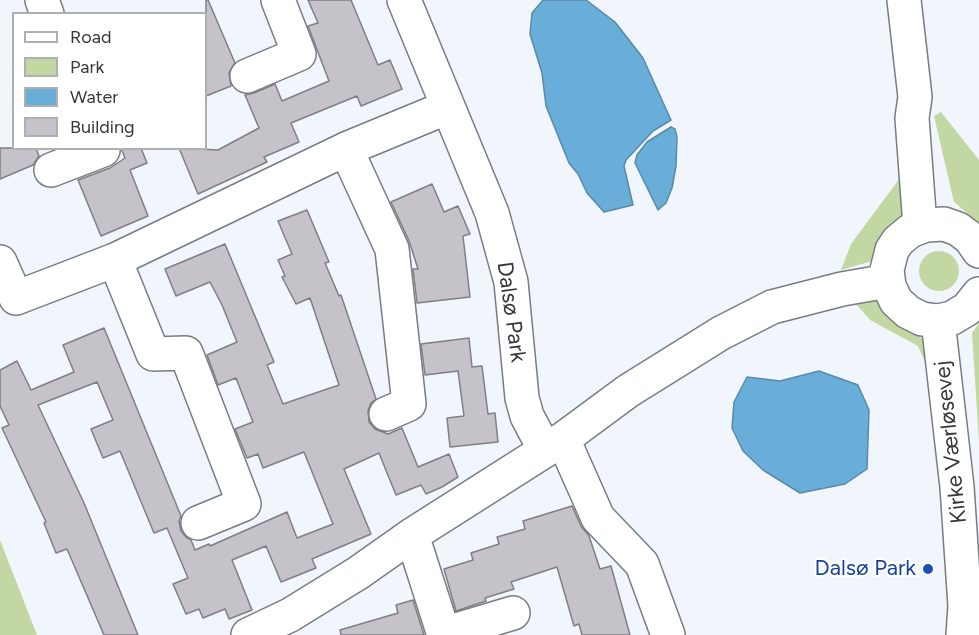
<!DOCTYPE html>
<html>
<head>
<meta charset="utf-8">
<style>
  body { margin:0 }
  #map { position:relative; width:979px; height:635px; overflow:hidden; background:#f0f6fc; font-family:Figtree,sans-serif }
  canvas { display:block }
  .legend { position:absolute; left:12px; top:12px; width:195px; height:138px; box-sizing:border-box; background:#fff; border:2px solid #aeafb0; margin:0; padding:8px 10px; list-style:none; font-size:18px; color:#353739 }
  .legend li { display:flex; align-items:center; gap:12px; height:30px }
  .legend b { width:30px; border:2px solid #aeafb0 }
</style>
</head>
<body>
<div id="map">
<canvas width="979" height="635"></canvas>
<ul class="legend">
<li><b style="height:8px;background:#fff"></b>Road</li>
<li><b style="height:16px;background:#c3d7a2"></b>Park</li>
<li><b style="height:16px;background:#68aed8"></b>Water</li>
<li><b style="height:16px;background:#c5c2ca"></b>Building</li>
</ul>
</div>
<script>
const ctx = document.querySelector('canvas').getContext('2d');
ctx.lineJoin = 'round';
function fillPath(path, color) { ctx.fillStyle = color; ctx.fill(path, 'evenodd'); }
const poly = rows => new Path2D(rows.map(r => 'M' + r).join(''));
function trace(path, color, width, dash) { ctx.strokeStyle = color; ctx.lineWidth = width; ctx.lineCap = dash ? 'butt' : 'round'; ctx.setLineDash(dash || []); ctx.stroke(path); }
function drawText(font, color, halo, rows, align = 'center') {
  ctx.font = font + ' Figtree,sans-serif'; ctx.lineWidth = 4.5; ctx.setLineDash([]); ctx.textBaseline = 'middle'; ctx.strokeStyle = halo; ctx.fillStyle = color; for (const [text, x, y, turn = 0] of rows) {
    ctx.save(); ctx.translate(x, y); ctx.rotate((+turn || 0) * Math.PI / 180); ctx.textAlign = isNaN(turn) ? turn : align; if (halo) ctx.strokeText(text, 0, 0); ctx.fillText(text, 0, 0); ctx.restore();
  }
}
fillPath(poly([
  [941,112,979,160,979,223,954,202,934,116],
  [907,154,910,208,876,260,841,270,851,244,900,178],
  '919 271a20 20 0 1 1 40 0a20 20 0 1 1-40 0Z',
  [850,297,882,300,925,342,930,373,918,346,870,320],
  [979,323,979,442,972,333],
  [0,540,37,635,0,635]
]), '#c3d7a2');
const water = poly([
  [543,0,586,0,615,22,643,58,671,120,653,131,626,160,624,166,633,205,604,212,587,193,578,174,569,163,546,106,542,73,530,34,532,13,543,0],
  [671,127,675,129,677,137,676,166,672,188,666,203,658,210,635,163,637,155,647,142,671,127],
  [819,371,858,385,869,410,867,469,845,484,800,493,763,470,743,451,732,428,734,402,747,377,780,381,819,371]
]);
fillPath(water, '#68aed8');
trace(water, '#598aa8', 1.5);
const building = poly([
  [206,0,208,0,235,63,229,73,231,86,206,96,206,0],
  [308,0,351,0,378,65,390,60,402,89,361,106,357,96,291,123,299,142,264,157,267,162,198,194,179,148,218,150,259,128,245,95,254,93,275,84,282,101,329,81,308,26,318,23,308,0],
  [0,148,36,148,39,156,33,165,0,179,0,148],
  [121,148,141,148,147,163,130,170,148,216,101,236,78,180,110,168,125,158,121,148],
  [432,184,444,212,458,206,470,234,463,236,470,297,417,303,413,269,418,269,409,241,391,202,432,184],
  [307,210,329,262,325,263,339,296,341,295,376,399,371,403,368,411,369,422,375,429,388,434,402,428,418,467,449,454,458,477,442,487,426,494,421,485,396,495,379,453,344,469,371,534,312,559,316,568,281,582,266,546,232,560,252,610,229,619,225,609,203,618,199,609,186,614,173,584,188,578,167,528,154,533,120,451,103,458,91,429,113,420,97,382,38,405,84,503,138,635,104,635,67,549,56,553,44,523,46,522,2,428,9,425,0,406,0,370,17,361,31,390,74,372,63,345,104,328,181,516,179,521,181,531,186,537,191,540,195,550,209,544,210,546,287,512,297,538,333,524,304,452,263,468,258,454,247,458,235,429,253,422,236,378,218,385,207,355,237,342,222,305,210,282,176,296,165,269,225,244,274,362,267,365,283,404,339,385,310,298,296,304,282,277,285,276,278,260,292,254,278,221,307,210],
  [469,338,472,367,482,366,488,414,495,413,498,442,450,447,447,418,464,416,458,371,425,375,421,344,469,338],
  [572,506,581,526,589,536,600,569,611,566,630,635,582,635,579,624,574,626,557,567,511,582,514,589,485,598,486,601,456,611,444,569,473,560,471,553,499,544,497,537,525,529,523,521,572,506],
  [413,600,424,635,341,635,340,630,398,613,396,605,413,600]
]);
fillPath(building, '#c5c2ca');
trace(building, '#817e85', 1.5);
const minor = poly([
  [42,0,47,14],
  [404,0,492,213,511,282,522,398,527,416,545,450],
  [904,0,915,97,912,118,920,226],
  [247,76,299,54,278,0],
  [346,149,392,249,409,404,386,414],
  [51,170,103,150,102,148],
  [979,251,970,238,958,229,944,224,926,225,910,231,898,241,892,250,887,270,889,286,896,301,908,312,922,319,938,321,952,318,967,309,979,294],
  [115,260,153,354,186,353,244,504,198,523],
  [0,262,16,298,115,260,346,149,448,107],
  [938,321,957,487,965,606,963,635],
  [563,439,598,518,642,564,668,635],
  [412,535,444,635],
  [443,634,513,613],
  [248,635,290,615,358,573,412,535,563,439,628,391,721,333,772,307,842,289,888,281]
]);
trace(minor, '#777d82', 36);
trace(minor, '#fff', 33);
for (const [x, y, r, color] of [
  [928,569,6,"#1a4fb4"]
]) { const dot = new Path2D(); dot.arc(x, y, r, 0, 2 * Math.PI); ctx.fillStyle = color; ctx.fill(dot); trace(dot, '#fff', 2); }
drawText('22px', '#353739', '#fff', [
  ["Dalsø Park",511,312,82],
  ["Kirke Værløsevej",951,442,-96]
]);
drawText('22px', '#164399', '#fff', [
  ["Dalsø Park",916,569]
], 'right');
</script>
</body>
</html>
